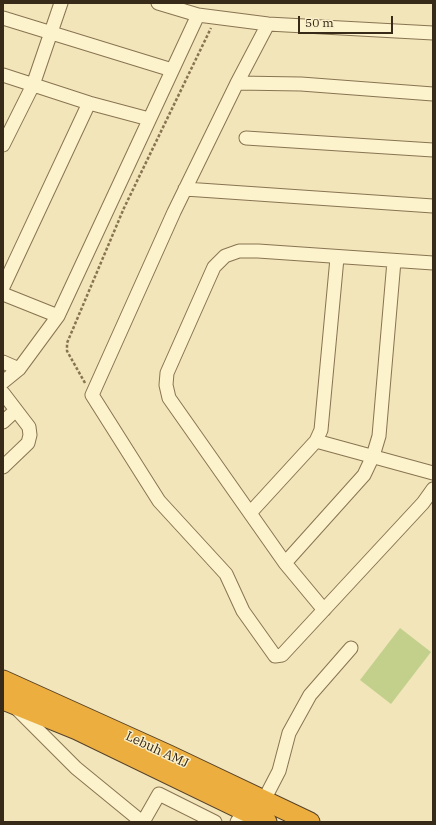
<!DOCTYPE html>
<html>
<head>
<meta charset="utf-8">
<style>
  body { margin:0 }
  #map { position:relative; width:436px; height:825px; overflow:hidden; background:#f2e5b9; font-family:"IBM Plex Serif",serif }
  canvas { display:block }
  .frame { position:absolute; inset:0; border:4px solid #372a19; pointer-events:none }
  .scale { position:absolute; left:298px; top:16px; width:95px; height:18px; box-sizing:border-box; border:2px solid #372a19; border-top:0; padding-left:5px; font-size:12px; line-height:14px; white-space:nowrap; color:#372a19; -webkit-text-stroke:3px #f9efc9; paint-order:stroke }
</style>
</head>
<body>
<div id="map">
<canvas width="436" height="825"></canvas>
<div class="frame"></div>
<div class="scale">50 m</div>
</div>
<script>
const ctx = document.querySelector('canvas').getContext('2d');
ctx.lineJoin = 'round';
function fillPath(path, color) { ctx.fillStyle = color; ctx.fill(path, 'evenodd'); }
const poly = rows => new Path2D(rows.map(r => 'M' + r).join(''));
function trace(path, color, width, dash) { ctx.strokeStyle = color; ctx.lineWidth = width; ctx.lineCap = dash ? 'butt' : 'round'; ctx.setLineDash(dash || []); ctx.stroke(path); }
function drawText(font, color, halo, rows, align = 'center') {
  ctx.font = font + ' "IBM Plex Serif",serif'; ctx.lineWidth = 3; ctx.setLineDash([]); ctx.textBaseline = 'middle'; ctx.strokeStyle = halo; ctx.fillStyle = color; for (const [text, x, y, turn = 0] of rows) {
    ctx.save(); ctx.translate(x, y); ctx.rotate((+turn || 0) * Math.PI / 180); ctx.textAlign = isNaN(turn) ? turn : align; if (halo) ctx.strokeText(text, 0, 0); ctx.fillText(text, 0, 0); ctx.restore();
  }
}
fillPath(poly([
  [400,628,431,652,391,704,360,680]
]), '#c3d08c');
const minor = poly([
  [198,15,268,24,433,33],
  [3,18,172,70],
  [268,24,237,83,174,212,92,395,159,501,226,574,243,611,275,656,282,655,423,503,433,489],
  [3,75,89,103,149,119],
  [237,83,301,84,433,94],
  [246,138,433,150],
  [3,145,33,85,61,3],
  [185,189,433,206],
  [3,287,89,103],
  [3,294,58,316],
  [3,362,19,369],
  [3,382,19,369,58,316,198,15,158,3],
  [3,393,29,427,30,435,28,443,3,467],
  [3,422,16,410],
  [316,441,433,473],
  [250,513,316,441,321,430,337,258],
  [285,563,364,475,373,456,379,436,394,261],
  [324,610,285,563,169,398,166,385,167,373,214,267,225,256,239,251,258,251,433,263],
  [16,708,76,768,142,822],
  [264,800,279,771,289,733,310,695,351,648],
  [143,822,159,794,215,822],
  [237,822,244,810]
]);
const highway = poly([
  [3,680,169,755,310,822],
  [3,700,77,730,267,822]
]);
trace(minor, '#897452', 15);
trace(highway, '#564128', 21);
trace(poly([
  [85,383,67,351,67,343,124,208,211,28]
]), '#897452', 2.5, [3, 2]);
trace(minor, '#fcf2cc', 13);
trace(highway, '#ecae3f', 19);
drawText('13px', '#372a19', '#f9efc9', [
  ["Lebuh AMJ",157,750,25]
]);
</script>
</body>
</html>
